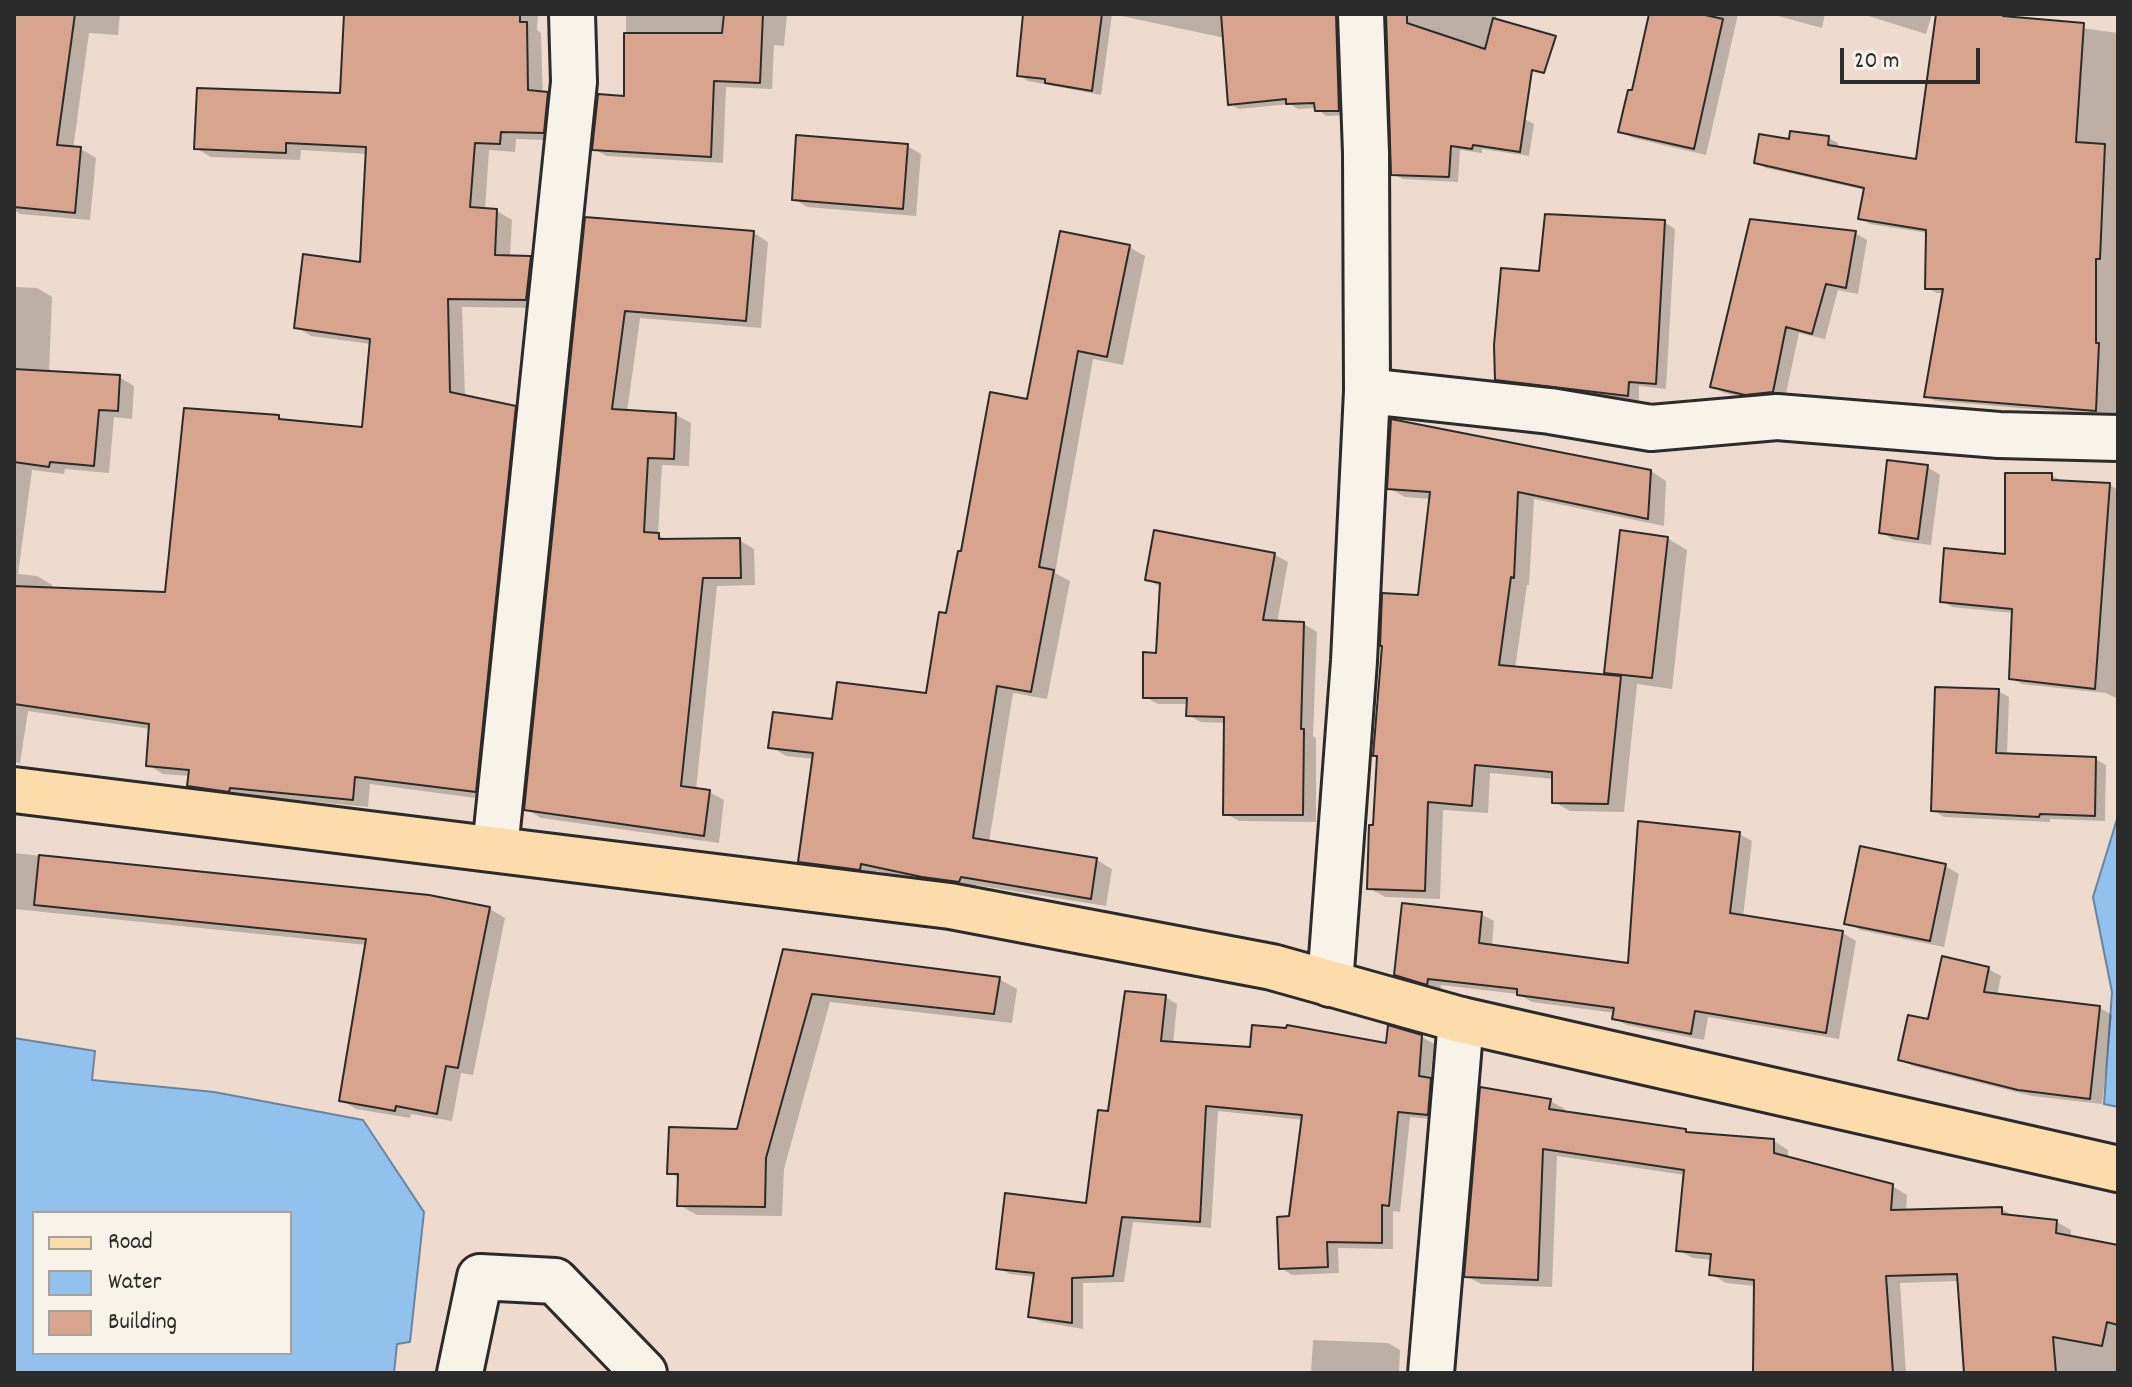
<!DOCTYPE html>
<html>
<head>
<meta charset="utf-8">
<style>
  body { margin:0 }
  #map { position:relative; width:2132px; height:1387px; overflow:hidden; background:#eedbcd; font-family:Dekko,sans-serif }
  canvas { display:block }
  .frame { position:absolute; inset:0; border:16px solid #2b2b2b; pointer-events:none }
  .legend { position:absolute; left:32px; top:1211px; width:260px; height:144px; box-sizing:border-box; background:#f7f3e8; border:2px solid #a5a39c; margin:0; padding:10px 14px; list-style:none; font-size:24px; color:#2b2b2b }
  .legend li { display:flex; align-items:center; gap:16px; height:40px }
  .legend b { width:40px; border:2px solid #a5a39c }
  .scale { position:absolute; left:1840px; top:48px; width:140px; height:36px; box-sizing:border-box; border:4px solid #2b2b2b; border-top:0; padding-left:10px; font-size:24px; line-height:28px; white-space:nowrap; color:#2b2b2b; -webkit-text-stroke:6px #f7f3e8; paint-order:stroke }
</style>
</head>
<body>
<div id="map">
<canvas width="2132" height="1387"></canvas>
<div class="frame"></div>
<ul class="legend">
<li><b style="height:10px;background:#fddcac"></b>Road</li>
<li><b style="height:22px;background:#93c1ed"></b>Water</li>
<li><b style="height:22px;background:#d8a48d"></b>Building</li>
</ul>
<div class="scale">20 m</div>
</div>
<script>
const ctx = document.querySelector('canvas').getContext('2d');
ctx.lineJoin = 'round';
function fillPath(path, color) { ctx.fillStyle = color; ctx.fill(path, 'evenodd'); }
const poly = rows => new Path2D(rows.map(r => 'M' + r).join(''));
function trace(path, color, width, dash) { ctx.strokeStyle = color; ctx.lineWidth = width; ctx.lineCap = dash ? 'butt' : 'round'; ctx.setLineDash(dash || []); ctx.stroke(path); }
const water = poly([
  [2118,816,2118,1107,2104,1104,2112,992,2093,897,2118,816],
  [14,1038,95,1051,92,1080,214,1092,363,1120,424,1212,410,1342,397,1344,394,1373,14,1373,14,1038],
  [34,1213,290,1213,290,1353,34,1353,34,1213]
]);
fillPath(water, '#93c1ed');
trace(water, '#69859f', 2);
fillPath(poly([
  [14,14,120,14,118,35,89,33,73,149,81,149,96,158,90,220,20,214,14,210],
  [346,14,538,14,537,30,541,33,544,140,516,139,515,152,489,150,485,210,497,211,512,220,510,257,530,258,545,266,541,308,462,307,465,397,515,408,530,417,491,800,370,784,368,807,244,795,244,799,205,794,189,785,190,776,163,774,148,765,150,729,28,711,20,763,14,762,14,287,37,288,52,297,49,373,119,377,134,386,132,419,114,417,109,473,65,469,64,474,32,470,18,574,37,576,52,585,52,589,167,594,279,417,286,422,364,430,371,344,311,336,296,327,362,264,368,154,301,150,300,160,211,157,196,148,342,95],
  [626,14,787,14,784,46,774,45,772,89,726,87,723,163,607,156,594,149,626,98],
  [1025,14,1347,14,1349,115,1326,116,1316,108,1298,109,1290,104,1239,109,1230,104,1225,38,1112,14,1101,95,1028,81,1019,75],
  [1388,14,1496,14,1496,21,1524,119,1534,124,1529,156,1482,149,1482,153,1460,150,1458,182,1403,179,1393,174],
  [1651,14,1738,14,1706,155,1633,138,1621,131,1633,93],
  [1771,14,1825,14,1822,28],
  [1862,14,1932,14,1926,34],
  [1939,14,1979,14,2118,33,2118,416,1936,401,1926,396,1944,293,1937,293,1927,288,1928,233,1870,224,1861,218,1865,190,1766,168,1756,162,1791,141,1828,138,1838,143,1837,149,1917,161],
  [907,146,921,154,916,216,807,207,794,199],
  [587,219,754,233,768,242,761,328,640,318,627,412,676,415,691,423,689,466,662,465,658,535,669,541,739,540,754,549,755,585,717,586,696,790,709,792,724,800,719,843,541,818,526,809],
  [1664,222,1675,229,1666,389,1639,386,1639,401,1508,385,1497,379,1541,273],
  [1855,233,1867,240,1858,294,1838,290,1825,339,1799,333,1785,398,1759,401,1724,393,1712,386],
  [1129,247,1145,256,1123,365,1093,359,1055,573,1070,581,1047,699,1013,693,989,842,1097,860,1112,869,1106,906,976,885,975,890,940,885,876,871,876,877,816,870,800,861,815,759,786,756,771,747,833,721,927,696,963,554,1029,401],
  [1927,467,1940,475,1931,545,1894,540,1881,532],
  [1651,471,1666,481,1664,526,1534,499,1529,585,1527,585,1515,669,1617,678,1606,672,1667,538,1687,550,1672,689,1637,684,1624,812,1570,811,1554,802,1554,779,1490,773,1488,813,1443,810,1440,899,1385,897,1369,888,1375,827,1419,597,1431,499,1405,497,1389,488],
  [2051,475,2062,481,2110,485,2118,490,2118,699,2106,693,2022,684,2011,678,2013,613,1952,607,1942,601,2007,556],
  [1275,555,1288,562,1277,623,1304,624,1317,632,1313,736,1316,738,1316,822,1239,821,1225,813,1226,723,1201,722,1188,715,1189,704,1158,704,1145,697,1158,655,1160,587,1147,579],
  [1998,691,2009,697,2007,756,2095,759,2106,765,2105,821,2050,819,2050,822,1944,817,1933,810],
  [1739,834,1752,841,1743,917,1843,933,1856,941,1839,1039,1708,1017,1704,1040,1627,1025,1614,1018,1615,1013,1532,1002,1518,994,1441,985,1440,990,1409,982,1396,974,1481,914,1494,921,1492,946,1630,965],
  [14,853,428,897,490,909,505,918,473,1075,461,1073,452,1121,411,1114,410,1118,356,1109,341,1100,367,945,14,909],
  [1945,866,1959,874,1944,947,1860,930,1847,922],
  [785,951,999,979,1017,989,1012,1023,830,1002,784,1169,782,1216,697,1215,679,1205,680,1179,669,1172,738,1131],
  [1988,969,2001,976,1997,996,2100,1008,2112,1015,2102,1104,2032,1096,1913,1066,1901,1059],
  [1165,997,1177,1004,1173,1044,1252,1049,1388,1046,1422,1037,1434,1044,1430,1080,1442,1087,1439,1120,1410,1117,1400,1212,1393,1211,1393,1249,1338,1248,1339,1273,1292,1275,1281,1268,1291,1218,1304,1120,1218,1111,1211,1228,1133,1222,1124,1282,1083,1283,1083,1329,1042,1322,1030,1316,1036,1277,1010,1274,998,1268,1088,1205,1109,1113],
  [1550,1101,1565,1109,1564,1113,1686,1131,1692,1135,1774,1141,1788,1150,1788,1159,1892,1186,1907,1195,1906,1211,2002,1209,2017,1218,2057,1222,2071,1230,2071,1238,2118,1247,2118,1373,1966,1373,1959,1281,1900,1283,1906,1373,1755,1373,1756,1286,1726,1283,1711,1274,1712,1260,1693,1258,1678,1250,1685,1175,1557,1156,1552,1287,1481,1284,1466,1276],
  [1313,1340,1388,1343,1400,1350,1399,1373,1311,1373]
]), '#0003');
const building = poly([
  [14,14,75,14,57,145,81,147,75,213,14,207,14,14],
  [344,14,520,14,520,22,527,22,528,90,548,92,544,133,501,132,500,144,475,143,470,207,497,209,495,255,531,256,526,300,448,299,450,392,516,406,476,792,355,777,353,800,230,788,229,792,187,786,189,770,146,766,149,724,14,704,14,586,165,592,184,408,279,415,279,419,362,427,370,339,294,328,303,254,360,262,366,147,286,143,286,153,194,149,197,88,340,93,344,14],
  [724,14,763,14,760,83,714,81,711,157,592,150,598,94,624,96,624,33,722,33,724,14],
  [1023,14,1102,14,1092,91,1045,83,1045,79,1017,76,1023,14],
  [1221,14,1336,14,1339,111,1315,111,1314,103,1286,104,1286,99,1228,105,1221,14],
  [1386,14,1407,14,1407,23,1485,49,1493,18,1556,36,1544,73,1532,70,1520,152,1473,145,1472,149,1451,146,1449,177,1391,175,1386,14],
  [1649,14,1701,14,1723,19,1694,149,1618,132,1628,90,1632,90,1649,14],
  [1936,14,2003,14,2003,16,2084,23,2076,142,2105,144,2100,259,2096,259,2096,343,2099,343,2096,411,1924,397,1943,289,1925,289,1926,230,1858,219,1864,188,1754,163,1759,134,1789,139,1790,131,1829,136,1828,145,1916,159,1936,14],
  [796,135,908,144,903,209,792,200,796,135],
  [1545,214,1665,220,1656,384,1629,382,1628,396,1495,380,1494,345,1501,268,1539,271,1545,214],
  [585,217,754,231,746,321,625,311,612,409,676,413,674,459,648,458,644,532,659,533,659,539,740,538,741,578,703,578,681,786,710,790,704,836,524,810,585,217],
  [1750,219,1856,231,1846,288,1826,284,1812,334,1786,327,1773,392,1745,395,1710,387,1750,219],
  [1060,231,1130,245,1107,357,1078,351,1039,567,1054,570,1031,692,997,686,973,838,1097,858,1091,899,961,877,959,882,922,877,861,864,860,870,798,862,813,753,768,748,773,712,832,719,837,682,926,693,939,612,946,613,958,551,961,551,990,392,1027,399,1060,231],
  [14,369,120,375,118,411,99,410,94,466,50,462,49,467,14,462,14,369],
  [1391,419,1651,470,1648,519,1518,492,1514,578,1511,577,1499,665,1621,676,1608,804,1552,803,1552,772,1475,765,1472,806,1428,802,1425,891,1367,889,1369,825,1373,825,1377,756,1373,756,1382,646,1380,646,1382,593,1418,595,1430,492,1387,489,1391,419],
  [1887,460,1928,465,1918,539,1879,533,1887,460],
  [2005,473,2052,473,2052,480,2110,483,2095,689,2009,679,2012,609,1940,602,1944,548,2005,554,2005,473],
  [1154,530,1275,553,1263,620,1304,622,1301,729,1304,729,1303,815,1223,815,1224,717,1186,716,1187,698,1143,698,1143,652,1156,653,1160,583,1145,580,1154,530],
  [1620,530,1668,537,1652,678,1604,673,1620,530],
  [1935,687,1999,689,1996,753,2096,757,2095,816,2040,814,2039,817,1931,811,1935,687],
  [1638,821,1740,832,1730,913,1843,931,1826,1033,1695,1011,1691,1034,1612,1019,1614,1008,1517,995,1517,989,1428,979,1427,985,1394,975,1402,903,1482,912,1479,943,1628,963,1638,821],
  [1860,846,1946,864,1930,941,1844,924,1860,846],
  [39,855,429,895,490,907,458,1068,446,1066,437,1114,396,1106,395,1111,339,1101,366,939,34,905,39,855],
  [783,949,1000,977,994,1014,812,994,766,1158,765,1207,677,1206,678,1174,667,1174,669,1127,737,1129,783,949],
  [1942,956,1989,967,1984,992,2100,1006,2090,1099,2018,1090,1898,1060,1908,1015,1928,1019,1942,956],
  [1125,991,1166,995,1161,1041,1250,1047,1252,1025,1286,1028,1287,1025,1386,1043,1388,1025,1422,1035,1419,1076,1431,1078,1428,1115,1398,1112,1389,1206,1382,1205,1382,1243,1327,1242,1328,1267,1279,1269,1277,1217,1289,1216,1302,1115,1206,1106,1200,1222,1122,1217,1113,1276,1072,1278,1072,1323,1028,1317,1034,1273,996,1269,1005,1193,1086,1203,1098,1110,1108,1111,1125,991],
  [1480,1087,1551,1099,1549,1109,1686,1129,1686,1132,1774,1139,1774,1153,1893,1184,1891,1210,2002,1207,2002,1214,2057,1220,2056,1233,2118,1245,2118,1325,2107,1322,2102,1346,2053,1337,2056,1373,1964,1373,1957,1274,1886,1276,1893,1373,1753,1373,1754,1280,1709,1275,1711,1254,1676,1251,1684,1170,1543,1149,1538,1280,1464,1277,1480,1087]
]);
fillPath(building, '#d8a48d');
trace(building, '#2b2b2b', 2);
const street = poly([
  [1367,391,1550,411,1651,428,1777,417,1999,435,2118,438],
  [495,849,574,82,572,14],
  [1330,984,1354,661,1367,391,1366,153,1361,14],
  [460,1373,480,1277,555,1281,644,1373],
  [1431,1373,1461,1020]
]);
const primary = poly([
  [14,790,950,906,1272,967,1461,1020,2118,1169]
]);
trace(street, '#2b2b2b', 50);
trace(primary, '#2b2b2b', 50);
trace(street, '#f7f3e8', 44);
trace(primary, '#fddcac', 44);
</script>
</body>
</html>
